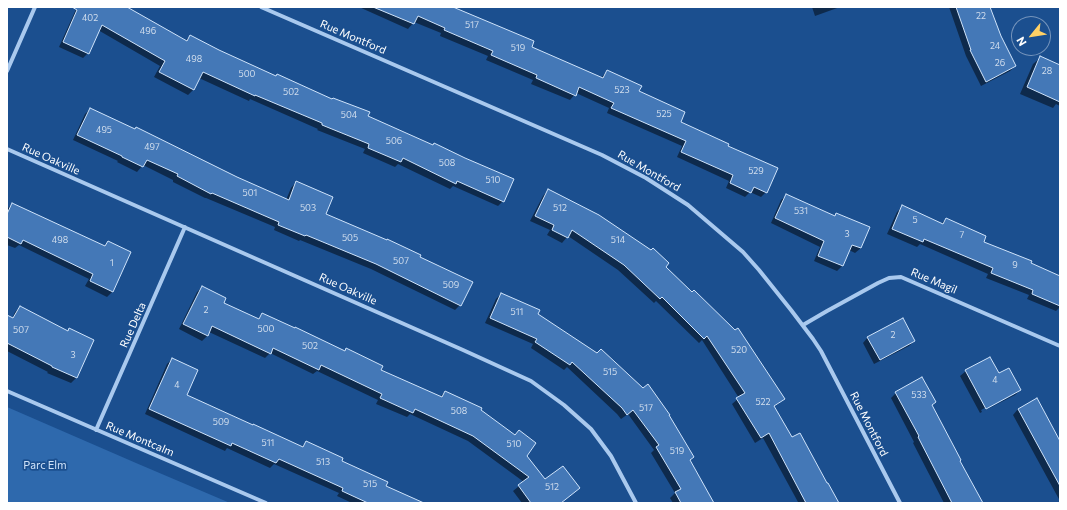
<!DOCTYPE html>
<html>
<head>
<meta charset="utf-8">
<style>
  body { margin:0 }
  #map { position:relative; width:1067px; height:510px; overflow:hidden; background:#1b4f8f; font-family:Commissioner,sans-serif }
  canvas { display:block }
  .frame { position:absolute; inset:0; border:8px solid #fff; pointer-events:none }
  .north { position:absolute; left:1011px; top:16px; width:40px; height:40px; box-sizing:border-box; background:#1b4f8f; border:1px solid #7695bc; border-radius:50%; rotate:240deg; font-size:11px; font-weight:700; line-height:16px; text-align:center; color:#fff }
  .north::after { content:''; display:block; margin:auto; width:14px; height:18px; background:#ffd166; clip-path:polygon(50% 0,100% 100%,50% 72%,0 100%) }
</style>
</head>
<body>
<div id="map">
<canvas width="1067" height="510"></canvas>
<div class="frame"></div>
<div class="north">N</div>
</div>
<script>
const ctx = document.querySelector('canvas').getContext('2d');
ctx.lineJoin = 'round';
function fillPath(path, color) { ctx.fillStyle = color; ctx.fill(path, 'evenodd'); }
const poly = rows => new Path2D(rows.map(r => 'M' + r).join(''));
function trace(path, color, width, dash) { ctx.strokeStyle = color; ctx.lineWidth = width; ctx.lineCap = dash ? 'butt' : 'round'; ctx.setLineDash(dash || []); ctx.stroke(path); }
function drawText(font, color, halo, rows, align = 'center') {
  ctx.font = font + ' Commissioner,sans-serif'; ctx.lineWidth = 3.5; ctx.setLineDash([]); ctx.textBaseline = 'middle'; ctx.strokeStyle = halo; ctx.fillStyle = color; for (const [text, x, y, turn = 0] of rows) {
    ctx.save(); ctx.translate(x, y); ctx.rotate((+turn || 0) * Math.PI / 180); ctx.textAlign = isNaN(turn) ? turn : align; if (halo) ctx.strokeText(text, 0, 0); ctx.fillText(text, 0, 0); ctx.restore();
  }
}
fillPath(poly([
  [7,407,136,463,230,503,7,503]
]), '#2e69ad');
fillPath(poly([
  [77,7,120,7,185,41,190,36,218,51,367,117,433,145,434,144,503,201,498,206,453,186,450,189,398,164,395,167,363,153,365,149,317,130,318,129,250,99,249,101,199,78,193,90,188,95,154,77,160,66,98,30,88,53,83,58,59,47],
  [359,7,451,7,531,48,601,78,607,71,638,92,679,122,727,146,766,192,761,197,750,192,745,197,726,188,729,181,677,157,682,146,607,113,609,108,576,93,570,100,531,84,533,80,486,60,488,56,440,36,441,33,414,22,408,29],
  [812,7,840,7,815,16],
  [949,7,989,7,1000,36,1015,66,1010,71,981,86,966,56],
  [1040,58,1060,66,1060,106,1056,104,1053,108,1020,94,1033,64],
  [90,109,236,178,286,200,291,188,296,182,324,214,419,257,460,305,455,310,371,269,300,240,299,241,274,230,275,227,206,198,205,198,173,182,173,180,143,165,137,172,117,162,118,161,73,140,85,114],
  [548,190,664,267,783,399,778,404,773,407,792,438,838,503,797,503,798,502,763,438,755,443,732,404,739,398,702,340,699,343,656,301,654,303,618,270,568,236,562,243,547,235,550,230,530,221,543,196],
  [787,195,833,217,836,214,861,248,855,253,849,250,842,266,837,271,814,261,820,247,771,223,781,200],
  [12,204,104,246,108,242,113,291,107,297,85,286,89,279,19,245,15,248,7,245,7,209],
  [902,207,941,224,946,219,982,242,1060,277,1060,307,1056,311,1027,299,1029,295,986,278,988,274,920,244,917,247,887,234,897,212],
  [202,287,223,304,257,320,262,314,344,351,346,349,380,370,440,397,445,392,480,410,526,456,544,481,579,488,561,503,522,503,513,491,524,482,468,441,410,414,407,417,376,404,378,400,317,371,313,374,270,353,265,358,209,332,207,336,202,341,179,329,197,292],
  [501,294,537,315,693,457,689,461,713,503,673,503,670,498,675,493,651,453,654,450,628,414,621,419,617,414,567,367,564,370,531,348,533,344,485,323,496,299],
  [20,307,67,331,69,330,93,340,76,378,71,383,47,373,48,372,7,351,7,316,12,319,15,312],
  [868,337,914,341,909,346,874,364,863,343],
  [172,359,186,395,301,447,306,443,385,486,422,503,352,503,337,496,339,493,274,464,270,468,227,448,225,451,145,414,167,364],
  [966,371,999,375,1020,390,1015,395,980,413,960,376],
  [1015,392,1015,394,982,412,981,410],
  [896,393,931,406,959,461,982,503,944,503,913,443,914,442,891,398],
  [1018,409,1060,443,1060,501,1013,415]
]), '#0007');
const building = poly([
  [72,7,127,7,187,41,190,35,219,50,276,76,277,74,332,99,333,98,370,112,368,116,433,145,434,143,465,158,514,179,504,202,457,181,456,184,403,158,401,162,368,148,369,144,322,125,322,123,255,95,255,96,203,72,194,90,159,72,165,61,102,25,89,54,63,42,77,10,72,7],
  [373,7,453,7,534,41,532,47,603,78,607,70,642,86,639,91,685,112,681,122,729,144,728,146,778,168,767,193,754,187,751,193,730,183,733,175,681,152,686,141,611,108,614,103,579,87,576,96,536,78,537,75,491,55,493,51,444,30,445,28,418,16,414,24,373,7],
  [956,7,990,7,1001,36,1016,66,986,82,970,50,971,50,956,7],
  [1040,56,1060,65,1060,102,1027,87,1040,56],
  [90,108,135,129,136,127,237,177,289,200,296,181,333,197,326,214,387,240,387,239,421,255,420,257,473,282,461,306,376,264,306,235,305,236,278,225,279,222,212,193,211,194,177,176,178,174,147,160,143,167,122,157,122,156,77,135,90,108],
  [548,189,599,215,651,250,653,248,669,263,666,267,692,292,694,290,735,330,738,328,785,399,774,406,792,437,800,433,827,483,828,483,839,503,806,503,769,433,761,438,736,398,745,393,707,336,704,339,662,297,660,299,624,265,572,230,568,238,552,230,554,225,535,216,548,189],
  [786,194,835,216,836,213,870,227,861,248,852,245,843,266,818,256,824,241,775,218,786,194],
  [12,203,105,246,108,241,131,252,113,292,90,281,93,274,23,240,21,244,7,237,7,214,12,203],
  [902,205,943,224,946,218,986,236,984,242,1032,261,1031,263,1060,276,1060,306,1032,294,1033,290,991,273,993,268,924,239,923,242,892,229,902,205],
  [202,286,226,298,224,303,259,319,262,313,295,328,295,327,345,351,346,348,383,366,381,370,442,397,445,391,482,408,481,410,515,435,519,430,536,443,527,456,545,479,563,466,580,488,561,503,531,503,518,485,529,477,473,436,415,409,413,413,380,398,382,394,321,365,319,370,273,348,271,354,212,326,208,336,183,324,202,286],
  [501,293,540,310,538,314,597,353,601,349,643,388,648,384,670,415,669,415,694,457,690,460,714,503,681,503,675,492,681,489,656,447,659,445,633,410,627,415,622,408,572,362,570,365,535,342,537,339,490,318,501,293],
  [20,306,68,331,69,328,94,340,77,378,52,367,52,366,7,343,7,315,13,318,20,306],
  [903,318,915,341,880,360,867,337,903,318],
  [990,357,999,373,1009,368,1021,390,986,409,965,370,990,357],
  [172,358,198,370,187,395,253,425,253,424,303,447,306,441,343,458,342,461,388,482,386,486,424,503,368,503,342,491,343,488,279,459,276,463,232,443,231,446,149,409,172,358],
  [922,377,936,402,932,405,961,460,960,461,983,503,952,503,918,437,919,436,895,392,922,377],
  [1037,398,1060,441,1060,486,1018,409,1037,398]
]);
fillPath(building, '#4478b7');
trace(building, '#cfe3fa', 1);
trace(poly([
  [261,7,602,155,646,178,688,205,743,252,759,270,791,310,813,339,821,351,900,503],
  [7,71,35,7],
  [7,149,463,350,531,381,564,405,591,429,611,456,636,503],
  [803,325,827,311,878,283,889,278,901,277,1060,346],
  [7,391,266,503],
  [96,430,185,227]
]), '#a9c9ee', 4);
drawText('9px', '#d0dded', null, [
  ["22",981,16],
  ["402",90,18],
  ["517",472,25],
  ["496",148,31],
  ["24",995,46],
  ["519",518,48],
  ["498",194,59],
  ["26",1000,63],
  ["28",1047,71],
  ["500",247,74],
  ["523",622,90],
  ["502",291,92],
  ["525",664,114],
  ["504",349,115],
  ["495",104,130],
  ["506",394,141],
  ["497",152,147],
  ["508",447,163],
  ["529",756,171],
  ["510",493,180],
  ["501",250,193],
  ["503",308,208],
  ["512",560,208],
  ["531",801,211],
  ["5",915,220],
  ["3",847,234],
  ["7",962,235],
  ["505",350,238],
  ["498",60,240],
  ["514",618,240],
  ["507",401,261],
  ["1",112,263],
  ["9",1015,265],
  ["509",451,285],
  ["2",206,310],
  ["511",517,312],
  ["500",266,329],
  ["507",21,330],
  ["2",893,335],
  ["502",310,346],
  ["520",739,350],
  ["3",73,355],
  ["515",610,372],
  ["4",995,380],
  ["4",177,385],
  ["533",919,395],
  ["522",763,402],
  ["517",646,408],
  ["508",459,411],
  ["509",221,422],
  ["511",268,443],
  ["510",514,444],
  ["519",677,451],
  ["513",323,462],
  ["515",370,484],
  ["512",552,487]
]);
drawText('11px', '#fff', '#1b4f8f', [
  ["Rue Montford",353,37,23],
  ["Rue Oakville",51,159,24],
  ["Rue Montford",649,171,30],
  ["Rue Magil",934,281,23],
  ["Rue Oakville",348,289,24],
  ["Rue Delta",133,325,-66],
  ["Rue Montford",869,424,63],
  ["Rue Montcalm",140,439,23]
]);
drawText('11px', '#cfe3fa', '#1b4f8f', [
  ["Parc Elm",45,465]
]);
</script>
</body>
</html>
